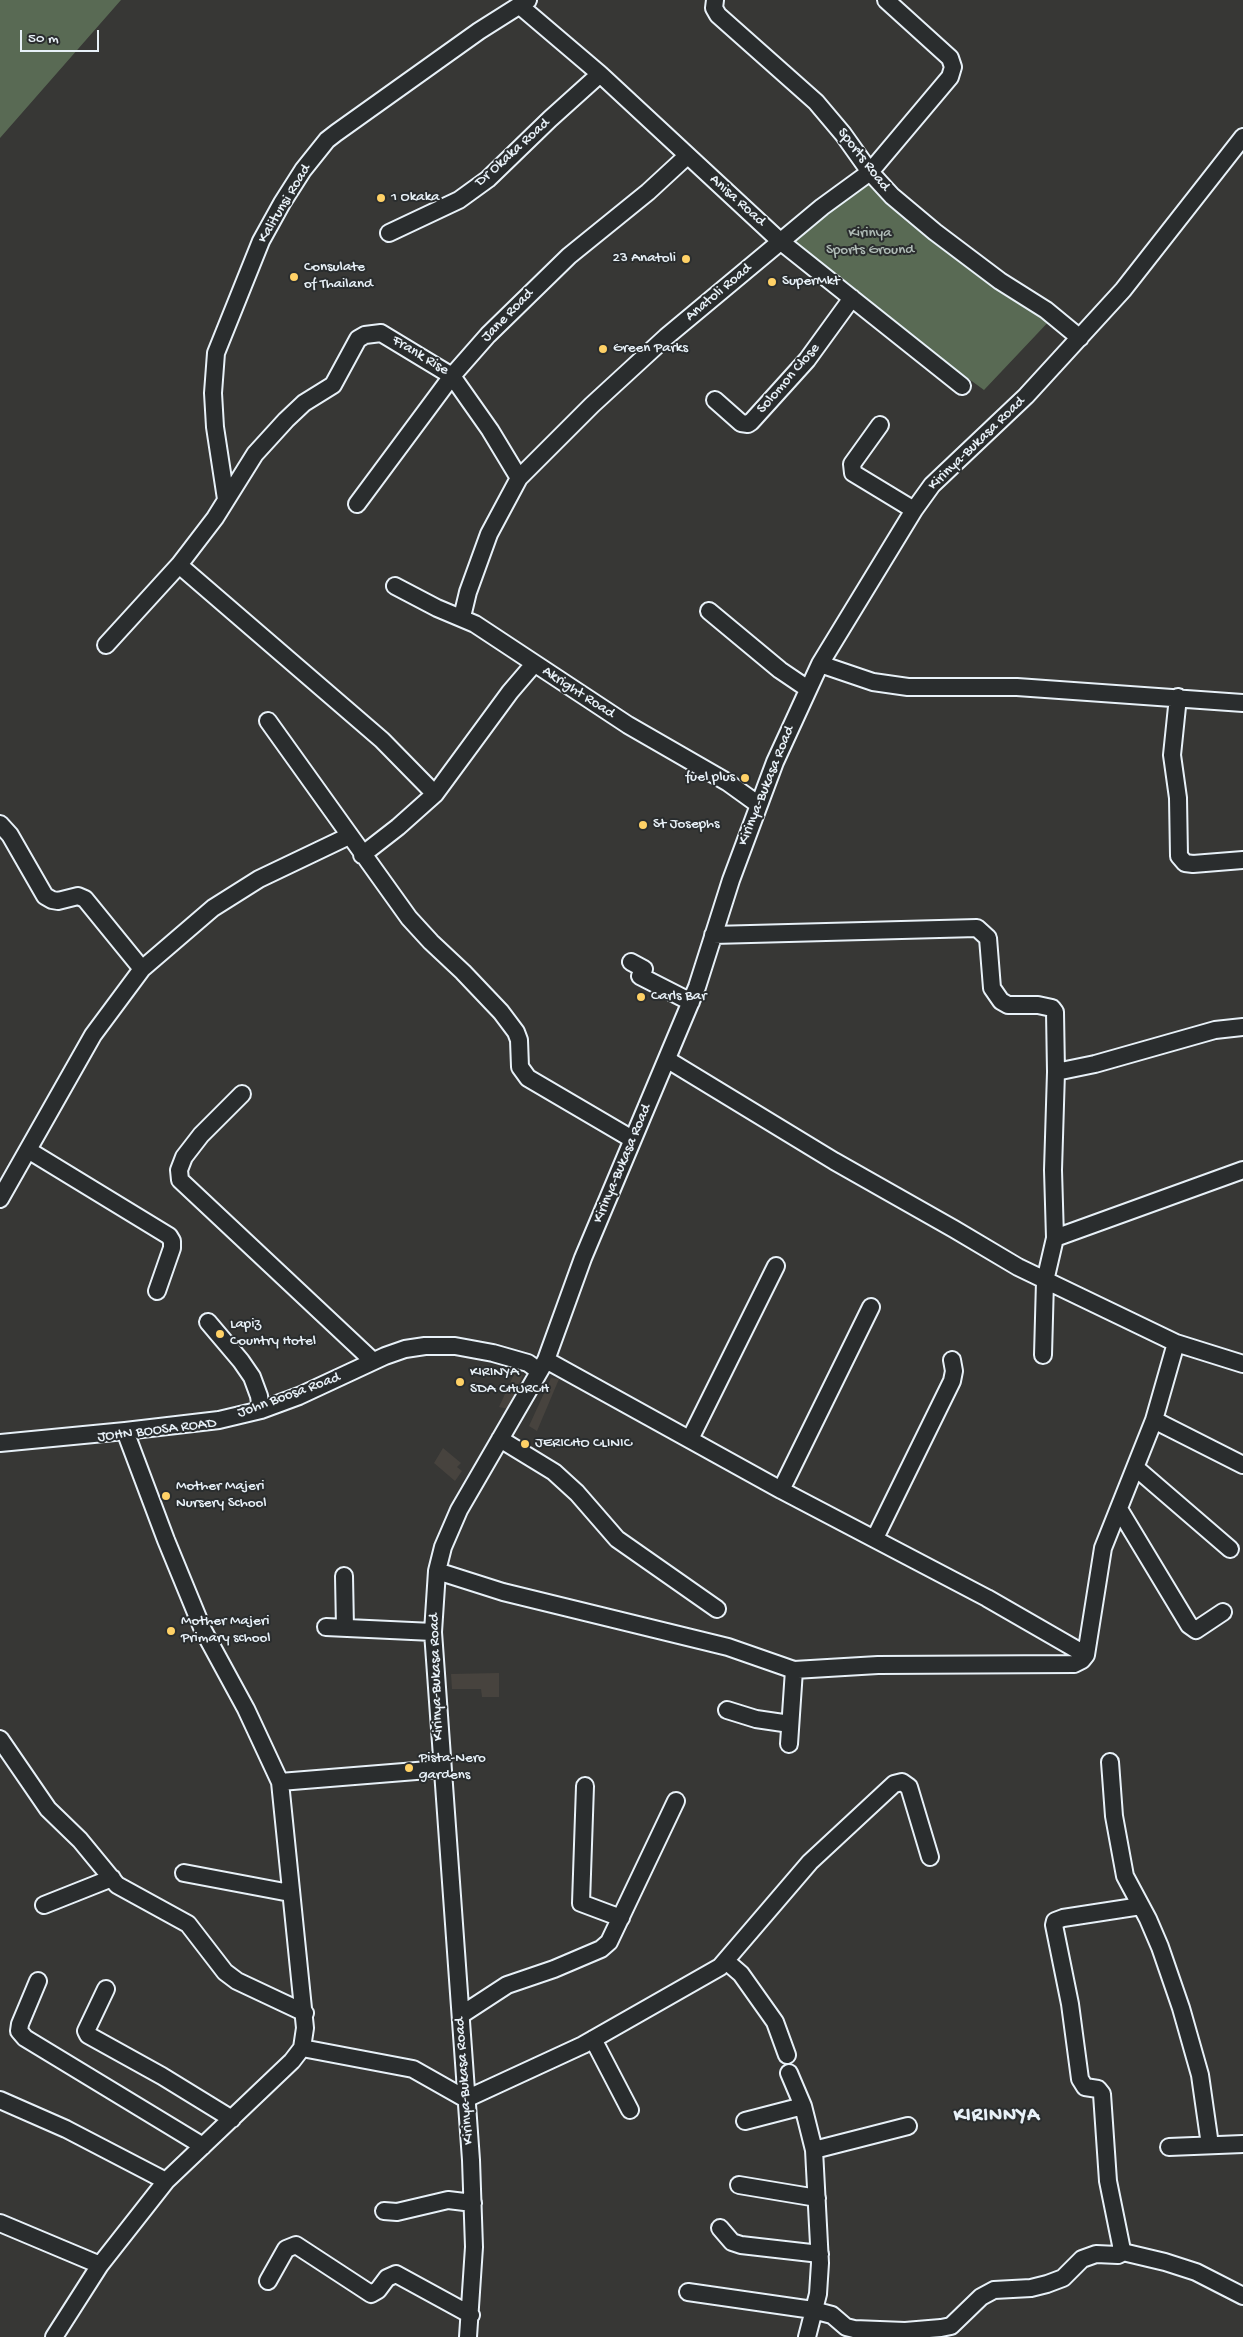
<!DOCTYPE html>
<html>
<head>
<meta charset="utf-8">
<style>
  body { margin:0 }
  #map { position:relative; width:1243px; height:2337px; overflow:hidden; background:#373735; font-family:"Gochi Hand",sans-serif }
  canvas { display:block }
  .scale { position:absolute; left:20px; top:30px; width:79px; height:22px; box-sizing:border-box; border:2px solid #e8f1f8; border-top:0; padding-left:6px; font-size:15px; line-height:18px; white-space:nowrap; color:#e8f1f8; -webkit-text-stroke:4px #2a2d2e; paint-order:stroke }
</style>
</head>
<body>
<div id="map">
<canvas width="1243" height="2337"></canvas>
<div class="scale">50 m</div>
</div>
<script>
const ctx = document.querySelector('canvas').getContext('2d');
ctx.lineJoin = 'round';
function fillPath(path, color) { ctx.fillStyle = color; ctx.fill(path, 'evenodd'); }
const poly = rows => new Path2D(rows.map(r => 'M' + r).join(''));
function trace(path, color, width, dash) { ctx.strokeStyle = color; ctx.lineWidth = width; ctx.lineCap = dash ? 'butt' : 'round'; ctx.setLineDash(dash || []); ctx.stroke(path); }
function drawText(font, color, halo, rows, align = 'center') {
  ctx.font = font + ' "Gochi Hand",sans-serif'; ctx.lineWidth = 4; ctx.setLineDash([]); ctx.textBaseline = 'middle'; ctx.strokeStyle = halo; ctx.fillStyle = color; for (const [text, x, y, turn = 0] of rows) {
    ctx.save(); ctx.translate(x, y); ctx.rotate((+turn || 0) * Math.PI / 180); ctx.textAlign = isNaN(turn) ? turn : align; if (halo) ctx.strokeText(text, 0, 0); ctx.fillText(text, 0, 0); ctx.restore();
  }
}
fillPath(poly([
  [515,1372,523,1375,508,1409,499,1407],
  [551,1378,559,1379,537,1431,529,1426],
  [443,1448,461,1463,457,1467,462,1471,455,1481,434,1463],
  [499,1673,499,1697,482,1697,481,1689,452,1689,451,1674]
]), '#47433e');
fillPath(poly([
  [0,0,121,0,0,138],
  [875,174,1053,317,984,390,781,242]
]), '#596a54');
const minor = poly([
  [715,0,714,8,718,15,816,102,843,134,870,172,892,196,935,232,1000,281,1046,310,1080,338],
  [520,6,600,74,780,241,962,386],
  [389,233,459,200,488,179,550,119,600,74],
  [715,400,741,423,748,424,751,422,807,360,852,298],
  [880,425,852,464,853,473,914,510],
  [226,499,215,427,213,393,216,353,261,241,282,203,303,170,327,140,336,133,479,31,528,0],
  [357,504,452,376,488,335,569,256,648,192,687,156],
  [179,565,382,740,435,794],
  [395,586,437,608,475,624,628,725,727,782,759,805],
  [709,611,780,670,808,689],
  [462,617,468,592,489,534,519,478,592,405,666,337,822,207,870,172,950,77,953,67,950,58,886,0],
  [106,645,179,565,215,518,255,454,286,420,304,403,333,385,358,339,365,335,381,333,452,376,490,430,519,478],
  [820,664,873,682,908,687,1017,687,1243,703],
  [1178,697,1172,755,1178,798,1179,856,1185,863,1193,864,1243,860],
  [268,721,409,918,431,942,463,972,501,1012,516,1032,519,1040,520,1067,528,1078,632,1139],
  [0,824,10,835,45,896,52,900,58,901,78,896,85,899,142,969],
  [362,855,398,827,435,794,510,692,534,664],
  [713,935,977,928,988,938,992,988,1001,1001,1008,1005,1038,1005,1052,1008,1055,1012,1056,1072,1053,1170,1055,1238,1045,1281,1043,1355],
  [631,962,644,969,640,976,691,1002],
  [668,1060,834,1161,954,1229,1018,1267,1176,1343,1243,1364],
  [1056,1072,1095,1064,1215,1030,1243,1027],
  [242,1094,201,1135,184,1157,179,1170,180,1180,373,1361],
  [28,1150,169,1236,172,1241,172,1248,157,1291],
  [0,1199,93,1035,142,969,213,908,259,879,349,836],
  [1055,1238,1243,1170],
  [208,1322,241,1361,252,1377,259,1396,261,1410],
  [546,1360,781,1490,987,1598,1086,1655],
  [1154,1420,1243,1465],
  [500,1439,554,1472,577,1493,617,1539,717,1609],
  [690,1439,776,1266],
  [0,1443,125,1431,219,1420,261,1410,299,1396,385,1356,405,1349,425,1346,455,1346,493,1353,528,1363,539,1371],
  [1136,1468,1230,1549],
  [781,1490,871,1307],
  [1119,1509,1189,1625,1196,1630,1223,1612],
  [875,1538,952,1381,954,1371,952,1360],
  [437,1571,503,1592,728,1647,794,1670,878,1665,1074,1664,1082,1660,1086,1655,1103,1548,1154,1420,1176,1343],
  [344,1576,345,1628],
  [326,1627,433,1632],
  [727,1710,756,1719,790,1724],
  [0,1739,48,1809,80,1840,117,1885,188,1924,225,1972,237,1981,305,2013],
  [789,1744,794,1670],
  [1110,1762,1114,1816,1125,1876,1148,1919,1160,1947,1181,2008,1200,2075,1210,2145],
  [280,1782,441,1769],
  [585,1786,581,1903,621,1918],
  [184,1873,290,1893],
  [44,1905,112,1878],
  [1141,1906,1063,1918,1055,1921,1054,1925,1070,2004,1080,2079,1085,2087,1098,2089,1102,2094,1108,2181,1122,2250,1127,2253,1165,2262,1196,2272,1243,2296],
  [726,1961,741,1974,775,2022,787,2055],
  [38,1981,20,2024,19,2031,25,2038,203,2146],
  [106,1989,86,2031,88,2035,162,2076,232,2119],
  [461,2015,507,1985,554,1969,601,1949,609,1942,676,1801],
  [593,2039,630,2110],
  [302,2048,413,2069,466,2099,583,2045,720,1967,810,1862,894,1784,902,1782,909,1787,930,1857],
  [789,2073,803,2106],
  [0,2100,66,2129,166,2181],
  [745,2121,803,2106,814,2150],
  [1169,2147,1243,2144],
  [739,2185,817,2198],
  [384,2211,397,2212,448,2200,473,2203],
  [0,2223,100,2265],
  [720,2228,732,2242,741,2245,820,2254],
  [268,2281,286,2249,296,2245,371,2294,378,2290,387,2278,396,2274,471,2315],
  [688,2292,813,2310,832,2315,846,2327,854,2329,905,2331,941,2328,951,2326,981,2297,994,2290,1031,2288,1047,2284,1063,2278,1082,2259,1096,2254,1118,2255,1124,2252],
  [54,2337,100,2265,166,2181,292,2061,302,2048,305,2028,280,1782,246,1709,203,1630,166,1540,125,1431],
  [468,2337,474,2247,471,2160,433,1632,437,1571,443,1547,459,1510,546,1360,583,1258,697,987,731,880,775,762,820,664,914,510,932,485,1026,396,1123,290,1243,137],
  [807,2337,818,2294,820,2263,814,2150,908,2126]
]);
trace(minor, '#e8f1f8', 20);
trace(minor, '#2a2d2e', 16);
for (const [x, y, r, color] of [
  [381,198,5,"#ffd166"],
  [686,259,5,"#ffd166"],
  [294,277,5,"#ffd166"],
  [772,282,5,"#ffd166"],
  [603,349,5,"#ffd166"],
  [745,778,5,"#ffd166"],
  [643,825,5,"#ffd166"],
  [641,997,5,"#ffd166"],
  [220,1334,5,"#ffd166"],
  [460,1382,5,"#ffd166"],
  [525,1444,5,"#ffd166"],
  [166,1496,5,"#ffd166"],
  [171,1631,5,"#ffd166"],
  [409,1768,5,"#ffd166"]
]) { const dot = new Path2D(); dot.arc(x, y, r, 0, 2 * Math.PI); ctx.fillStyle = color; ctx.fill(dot); trace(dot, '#2a2d2e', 2); }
drawText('15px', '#e8f1f8', '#2a2d2e', [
  ["Dr Okaka Road",513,153,-42],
  ["Sports Road",863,160,52],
  ["Anisa Road",737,201,42],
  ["Kalitunsi Road",285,204,-59],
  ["Anatoli Road",719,293,-40],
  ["Jane Road",508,316,-46],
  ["Frank Rise",420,356,31],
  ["Solomon Close",789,379,-49],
  ["Kirinya-Bukasa Road",977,444,-44],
  ["Akright Road",578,693,33],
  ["Kirinya-Bukasa Road",767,786,-68],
  ["Kirinya-Bukasa Road",623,1164,-67],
  ["John Boosa Road",289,1396,-20],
  ["JOHN BOOSA ROAD",157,1431,-7],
  ["Kirinya-Bukasa Road",437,1677,-92],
  ["Kirinya-Bukasa Road",465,2081,-94]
]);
drawText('15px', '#e8f1f8', '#2a2d2e', [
  ["1 Okaka",391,198],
  ["23 Anatoli",676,259,"right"],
  ["Consulate",304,268],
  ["of Thailand",304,285],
  ["SuperMkt",782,282],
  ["Green Parks",613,349],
  ["fuel plus",735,778,"right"],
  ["St Josephs",653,825],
  ["Carls Bar",651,997],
  ["Lapiz",230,1325],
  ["Country Hotel",230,1342],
  ["KIRINYA",470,1373],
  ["SDA CHURCH",470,1390],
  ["JERICHO CLINIC",535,1444],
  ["Mother Majeri",176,1487],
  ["Nursery School",176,1504],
  ["Mother Majeri",181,1622],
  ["Primary school",181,1639],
  ["Pista-Nero",419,1759],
  ["gardens",419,1776]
], 'left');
drawText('15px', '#afbbb6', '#2a2d2e', [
  ["Kirinya",870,234],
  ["Sports Ground",870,251]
]);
ctx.letterSpacing = '1px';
drawText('bold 20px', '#e8f1f8', '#2a2d2e', [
  ["KIRINNYA",997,2117]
]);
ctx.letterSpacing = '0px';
</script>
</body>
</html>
